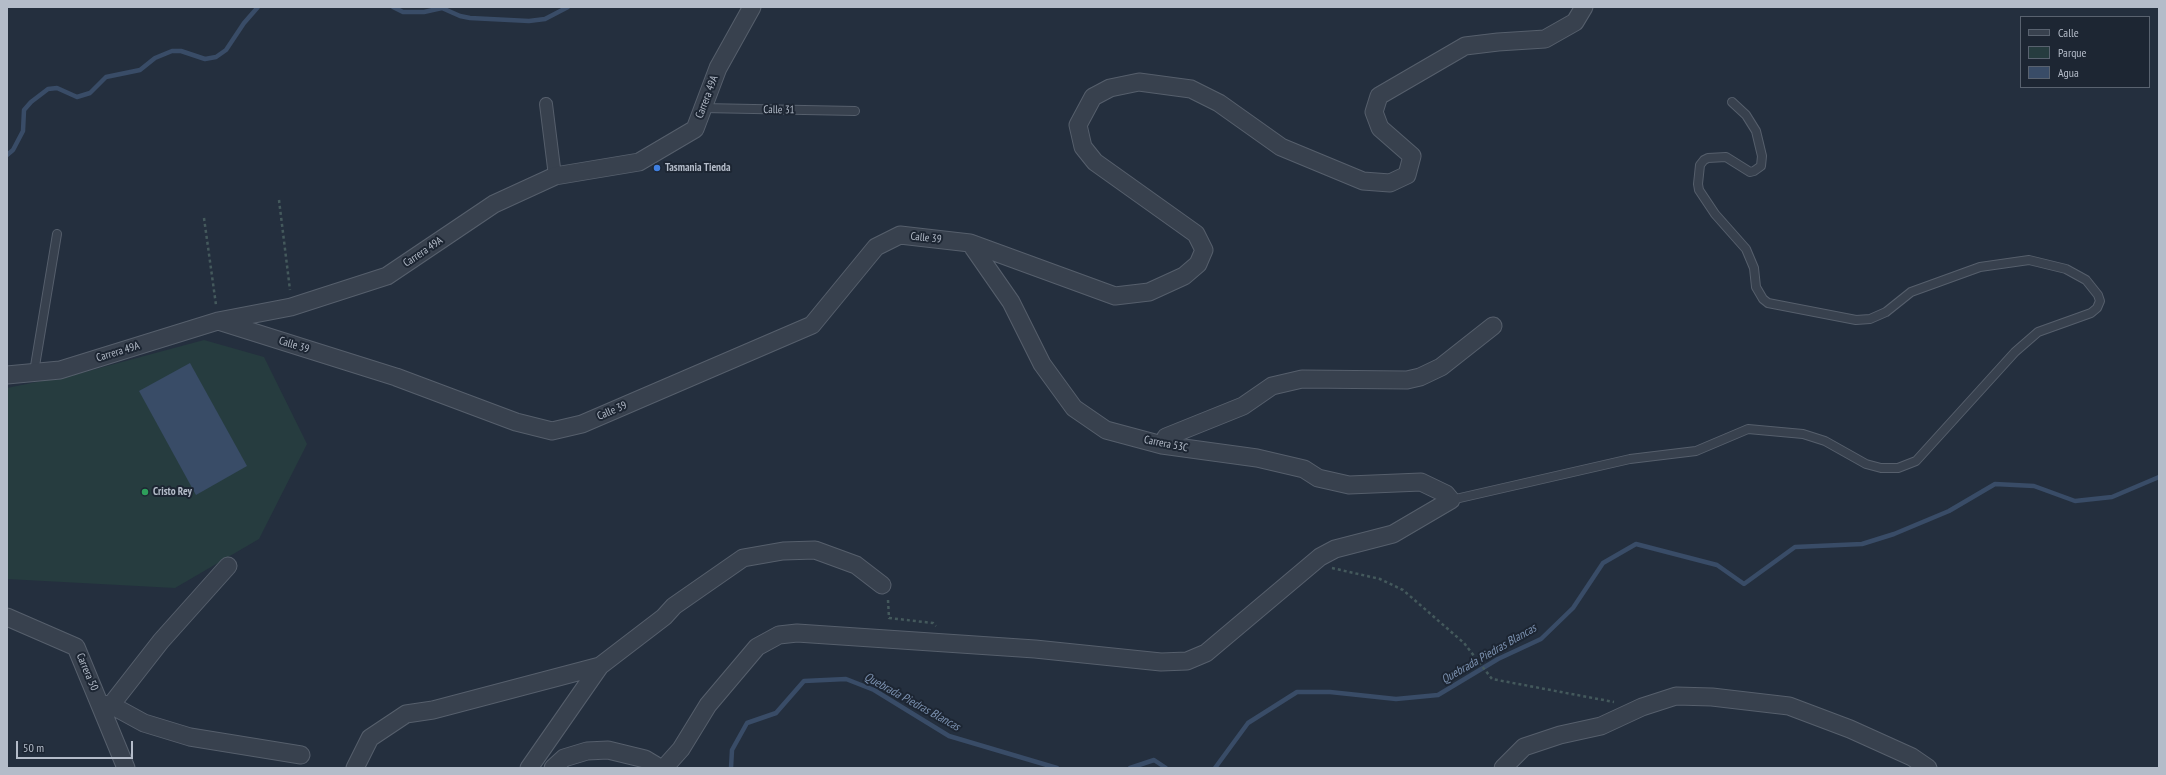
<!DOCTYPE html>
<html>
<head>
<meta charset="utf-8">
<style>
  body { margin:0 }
  #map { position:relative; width:2166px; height:775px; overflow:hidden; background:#242f3e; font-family:"PT Sans Narrow",sans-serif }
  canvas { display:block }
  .frame { position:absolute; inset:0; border:8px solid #b4bcc9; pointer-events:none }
  .legend { position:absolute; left:2020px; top:16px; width:130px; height:72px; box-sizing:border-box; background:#1d2633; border:1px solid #59626f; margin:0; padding:5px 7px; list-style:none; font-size:12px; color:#b4bcc9 }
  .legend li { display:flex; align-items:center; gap:8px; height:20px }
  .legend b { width:20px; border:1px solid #59626f }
  .scale { position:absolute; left:16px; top:741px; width:117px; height:18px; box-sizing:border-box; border:2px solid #b4bcc9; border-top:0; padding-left:5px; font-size:12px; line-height:14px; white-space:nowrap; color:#b4bcc9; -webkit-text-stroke:3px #1d2633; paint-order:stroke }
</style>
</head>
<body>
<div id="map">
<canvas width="2166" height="775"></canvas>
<div class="frame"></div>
<ul class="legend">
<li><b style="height:5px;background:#38414e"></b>Calle</li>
<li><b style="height:11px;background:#263c3f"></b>Parque</li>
<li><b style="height:11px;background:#394c67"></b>Agua</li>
</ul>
<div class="scale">50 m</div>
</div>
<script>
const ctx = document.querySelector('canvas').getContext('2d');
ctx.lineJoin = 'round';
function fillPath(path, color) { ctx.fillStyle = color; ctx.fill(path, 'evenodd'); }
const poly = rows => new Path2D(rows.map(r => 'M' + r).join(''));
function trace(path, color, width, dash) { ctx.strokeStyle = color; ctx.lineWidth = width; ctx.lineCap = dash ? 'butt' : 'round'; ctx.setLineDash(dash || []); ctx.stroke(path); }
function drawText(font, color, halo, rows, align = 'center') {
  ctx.font = font + ' "PT Sans Narrow",sans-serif'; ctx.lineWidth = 4; ctx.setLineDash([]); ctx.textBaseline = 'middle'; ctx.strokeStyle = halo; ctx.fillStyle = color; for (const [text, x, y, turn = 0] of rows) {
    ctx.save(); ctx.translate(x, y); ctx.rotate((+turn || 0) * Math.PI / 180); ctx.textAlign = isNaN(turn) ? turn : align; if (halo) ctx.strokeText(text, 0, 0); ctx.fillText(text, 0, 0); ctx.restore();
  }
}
fillPath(poly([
  [204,340,264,357,307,444,259,539,175,588,7,579,7,388,81,373]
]), '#263c3f');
fillPath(poly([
  [190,363,247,466,196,495,139,391]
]), '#394c67');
trace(poly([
  [393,7,403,12,424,12,442,8,460,16,470,18,529,21,545,19,568,7],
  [7,155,13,150,23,131,24,110,31,102,48,89,57,88,77,97,90,93,106,77,140,70,155,58,172,51,181,51,205,59,216,57,226,50,244,23,258,7],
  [731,768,732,750,747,723,776,713,804,681,846,679,874,690,949,736,1057,768],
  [1130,768,1154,760,1166,768],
  [1215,768,1248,723,1297,692,1330,692,1396,699,1438,695,1498,659,1541,639,1573,608,1603,563,1636,544,1717,565,1744,584,1795,547,1862,544,1894,534,1949,511,1995,484,2034,486,2075,501,2112,497,2159,477]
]), '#394c67', 4.5);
const service = poly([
  [703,108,855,111],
  [34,372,57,234],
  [1451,500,1630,459,1696,451,1748,429,1803,434,1825,441,1866,464,1881,468,1898,468,1916,461,2015,352,2038,332,2091,313,2097,308,2100,301,2098,295,2086,280,2066,269,2029,260,1980,267,1911,292,1886,312,1870,319,1856,320,1768,303,1763,299,1756,287,1754,268,1746,249,1715,214,1699,190,1698,184,1700,165,1704,160,1708,158,1726,157,1750,172,1754,171,1761,166,1762,156,1756,131,1746,115,1732,102]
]);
const pedestrian = poly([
  [546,104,555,176]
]);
const minor = poly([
  [218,321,396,377,516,422,552,431,582,424,812,325,876,247,900,235,970,243,1115,296,1149,292,1184,276,1198,264,1204,250,1196,234,1095,162,1083,147,1078,125,1093,97,1110,88,1139,82,1191,89,1219,103,1281,147,1363,181,1390,183,1407,175,1412,156,1380,128,1374,112,1379,96,1465,46,1498,42,1545,39,1575,22,1584,7],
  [7,375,60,370,218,321,291,307,387,276,494,204,555,176,639,162,695,129,718,68,752,7],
  [1162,445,1166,437,1243,406,1272,386,1302,379,1407,380,1420,377,1441,367,1493,326],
  [7,617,76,647,126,768],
  [100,704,111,705,144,723,190,737,301,755],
  [111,705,161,641,228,566],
  [355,768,370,738,406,714,433,710,600,666,664,617,674,606,743,558,783,551,815,550,856,565,882,585],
  [529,768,600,666],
  [553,768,564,758,587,751,608,750,645,759,660,768],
  [664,768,681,749,708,705,757,647,779,635,797,633,1035,649,1161,662,1187,661,1206,653,1320,557,1335,549,1393,534,1451,500,1446,494,1421,482,1349,485,1318,478,1304,469,1257,458,1162,445,1106,430,1074,408,1042,364,1011,302,970,243],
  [1503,768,1524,747,1560,735,1601,726,1642,707,1676,696,1712,697,1789,706,1850,729,1912,757,1928,768]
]);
trace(service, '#565f6c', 10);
trace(pedestrian, '#565f6c', 14);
trace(minor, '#565f6c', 19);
trace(poly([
  [279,200,290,290],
  [204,218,216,305],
  [1332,568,1380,579,1403,590,1464,643,1492,679,1614,702],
  [888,600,889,618,933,623,936,626]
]), '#44595c', 2.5, [3, 3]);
trace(service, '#38414e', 8);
trace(pedestrian, '#38414e', 12);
trace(minor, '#38414e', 17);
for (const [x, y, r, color] of [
  [657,168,4,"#3f7fe0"],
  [145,492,4,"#2e9e5b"]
]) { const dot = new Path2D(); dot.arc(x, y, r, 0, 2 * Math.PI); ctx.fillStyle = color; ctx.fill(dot); trace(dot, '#1d2633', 1.5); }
drawText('11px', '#b4bcc9', '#1d2633', [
  ["Carrera 49A",707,97,-69],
  ["Calle 31",779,110,1],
  ["Calle 39",926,238,6],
  ["Carrera 49A",423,252,-34],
  ["Calle 39",294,345,17],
  ["Carrera 49A",118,352,-17],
  ["Calle 39",612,411,-23],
  ["Carrera 53C",1166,444,11],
  ["Carrera 50",87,672,67]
]);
drawText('bold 11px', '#b4bcc9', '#1d2633', [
  ["Tasmania Tienda",665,168],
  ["Cristo Rey",153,492]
], 'left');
drawText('italic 12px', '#7c92b1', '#1d2633', [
  ["Quebrada Piedras Blancas",1489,654,-30],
  ["Quebrada Piedras Blancas",912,702,29]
]);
</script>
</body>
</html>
